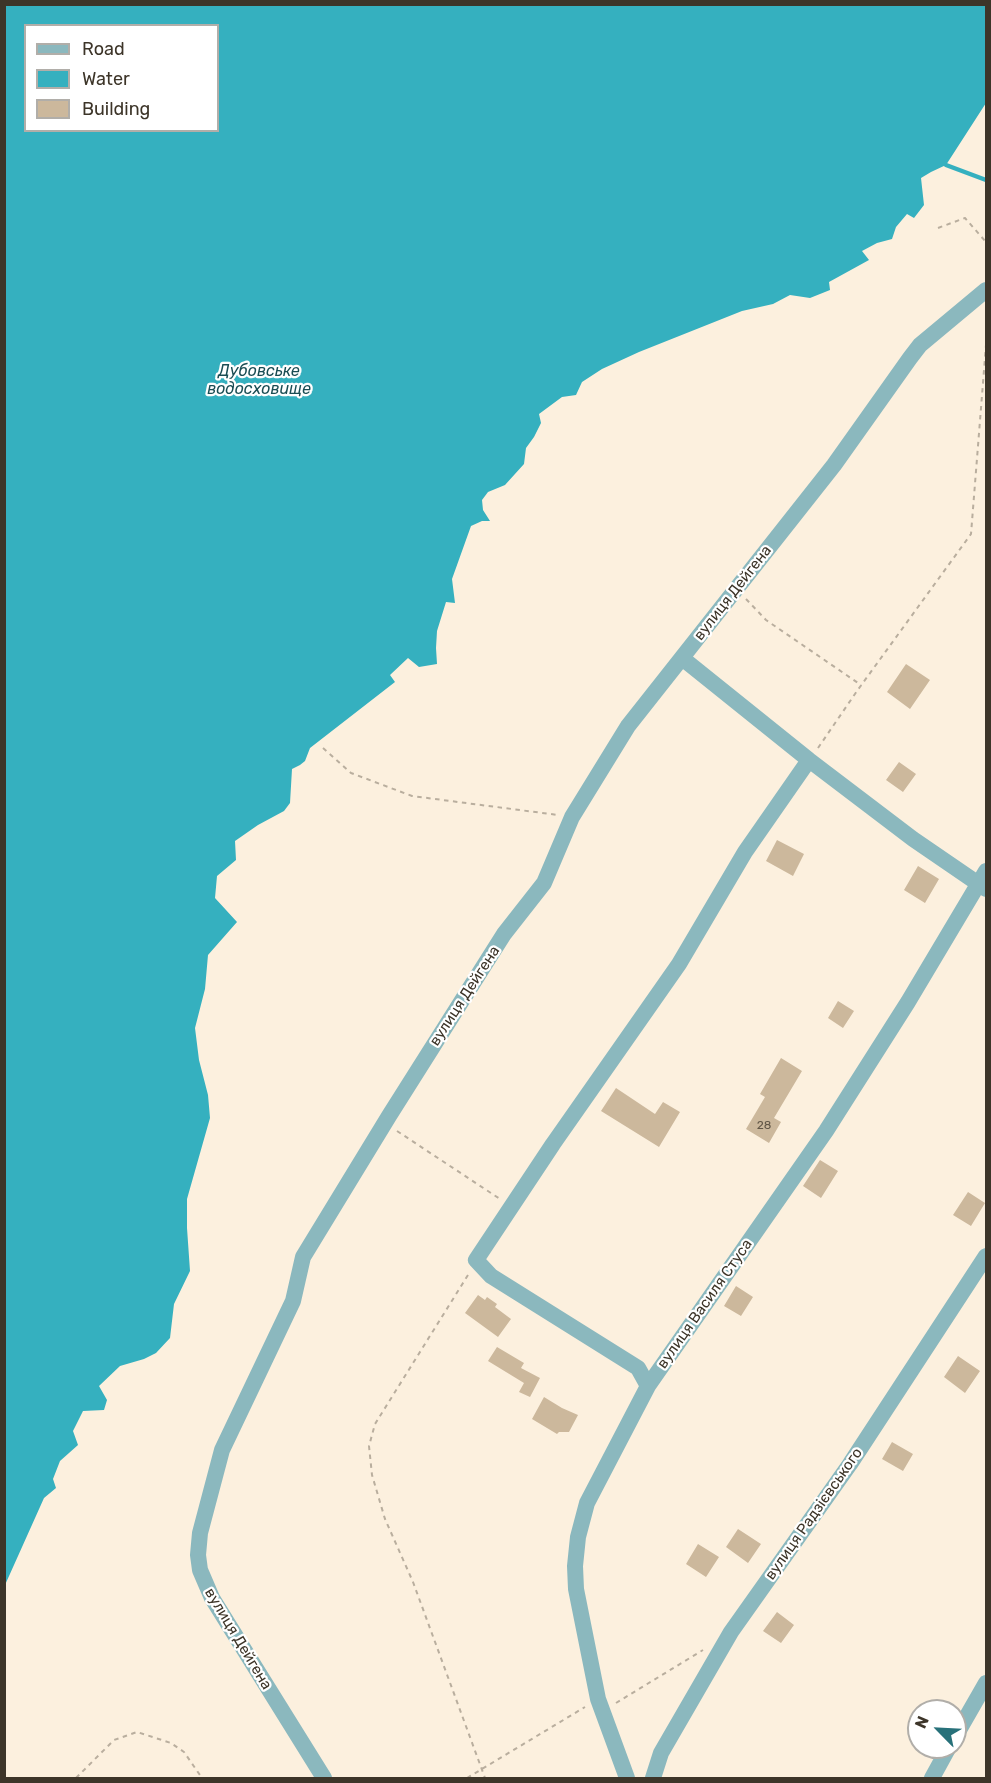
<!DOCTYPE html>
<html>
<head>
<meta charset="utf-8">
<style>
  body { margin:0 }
  #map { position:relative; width:991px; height:1783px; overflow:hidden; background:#fcf0de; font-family:Rubik,sans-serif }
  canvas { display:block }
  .frame { position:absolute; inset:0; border:6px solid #3d3529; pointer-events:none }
  .legend { position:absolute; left:24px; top:24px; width:195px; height:108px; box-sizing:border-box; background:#fff; border:2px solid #b1aea9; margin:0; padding:8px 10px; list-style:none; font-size:18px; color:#3d3529 }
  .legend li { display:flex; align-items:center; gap:12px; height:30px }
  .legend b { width:30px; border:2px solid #b1aea9 }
  .north { position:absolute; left:907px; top:1699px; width:60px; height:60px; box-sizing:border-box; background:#fff; border:2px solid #b1aea9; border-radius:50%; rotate:294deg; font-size:16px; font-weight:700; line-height:24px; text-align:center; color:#3d3529 }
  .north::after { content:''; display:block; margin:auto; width:21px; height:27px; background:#28717a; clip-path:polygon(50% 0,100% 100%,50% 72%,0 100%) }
</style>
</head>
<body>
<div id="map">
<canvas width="991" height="1783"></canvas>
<div class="frame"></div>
<ul class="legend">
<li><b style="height:8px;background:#8bb8be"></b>Road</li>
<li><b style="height:16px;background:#35b0bf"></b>Water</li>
<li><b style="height:16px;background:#ccb89c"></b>Building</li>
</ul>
<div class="north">N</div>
</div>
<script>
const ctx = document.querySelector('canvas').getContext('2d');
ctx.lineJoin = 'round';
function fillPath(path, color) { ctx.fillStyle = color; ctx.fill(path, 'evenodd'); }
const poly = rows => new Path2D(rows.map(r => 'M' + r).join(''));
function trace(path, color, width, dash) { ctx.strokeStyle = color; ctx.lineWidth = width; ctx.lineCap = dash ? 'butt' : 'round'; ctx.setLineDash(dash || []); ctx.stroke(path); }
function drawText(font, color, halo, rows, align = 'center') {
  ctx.font = font + ' Rubik,sans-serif'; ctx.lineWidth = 4.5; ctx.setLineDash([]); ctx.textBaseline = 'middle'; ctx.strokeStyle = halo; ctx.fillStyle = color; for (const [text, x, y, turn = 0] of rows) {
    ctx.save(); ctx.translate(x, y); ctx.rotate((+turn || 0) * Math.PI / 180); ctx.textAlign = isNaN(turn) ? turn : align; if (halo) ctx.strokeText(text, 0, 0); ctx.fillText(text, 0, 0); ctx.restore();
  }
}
fillPath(poly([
  [5,4,986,5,986,103,946,165,931,172,921,178,924,205,914,218,907,214,896,227,892,239,877,243,862,251,869,260,829,282,830,290,810,298,790,295,773,304,742,311,639,352,602,369,582,382,576,395,562,397,539,414,541,423,534,437,526,448,524,464,505,485,488,492,482,500,483,510,490,521,482,521,471,526,452,579,455,603,446,602,437,631,436,648,437,664,419,667,408,658,390,675,395,682,310,748,305,761,300,765,292,769,290,803,284,811,258,825,235,841,236,860,217,876,215,898,237,922,208,955,205,989,195,1028,199,1060,208,1095,210,1118,187,1199,187,1228,190,1271,174,1304,170,1338,156,1353,144,1359,120,1366,99,1386,107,1400,104,1410,83,1411,73,1431,78,1445,60,1461,53,1479,56,1488,44,1498,5,1585],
  [26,26,218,26,218,130,26,130]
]), '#35b0bf');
trace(poly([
  [946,165,986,180]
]), '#35b0bf', 4.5);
fillPath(poly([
  [906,664,930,680,910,709,887,692],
  [899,762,916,774,903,792,886,780],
  [777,840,804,854,793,876,766,861],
  [918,866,939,879,925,903,904,890],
  [838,1001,854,1011,843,1028,828,1018],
  [781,1058,802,1071,774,1118,781,1122,769,1143,746,1129,765,1097,760,1094],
  [616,1088,655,1114,663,1102,680,1112,659,1147,601,1111],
  [820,1160,838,1171,821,1198,803,1186],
  [968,1192,985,1203,971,1226,953,1215],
  [736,1286,753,1297,741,1316,724,1306],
  [478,1295,485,1300,487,1297,497,1304,495,1307,511,1319,498,1337,465,1313],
  [497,1347,524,1363,521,1368,540,1378,530,1397,519,1392,524,1383,488,1361],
  [958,1356,980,1371,965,1393,944,1377],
  [544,1397,562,1408,578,1415,569,1432,559,1432,557,1434,532,1419],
  [892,1442,913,1454,903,1471,882,1459],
  [738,1529,761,1544,748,1563,726,1547],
  [698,1544,719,1557,706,1577,686,1564],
  [777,1612,794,1625,781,1643,763,1631]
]), '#ccb89c');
trace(poly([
  [938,228,965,218,986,242],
  [746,599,766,620,861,685],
  [323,748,351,773,412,796,558,815],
  [818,748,857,691,971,534,986,345],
  [397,1131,500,1199],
  [468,1275,375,1424,369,1446,372,1475,385,1519,413,1582,485,1778],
  [616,1703,703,1650],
  [76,1778,114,1740,137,1732,171,1743,184,1752,202,1778],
  [467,1778,585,1707]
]), '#b9ae9e', 2, [4.5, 4.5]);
trace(poly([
  [682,658,809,760,913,839,986,889],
  [648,1386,638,1368,491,1276,476,1260,553,1144,679,964,745,852,809,760],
  [955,1737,986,1683],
  [324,1778,212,1598,200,1570,198,1555,200,1533,222,1450,293,1301,303,1257,389,1116,504,934,544,883,572,817,628,726,834,465,910,358,920,345,986,290],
  [627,1778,598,1699,576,1589,575,1566,578,1537,587,1503,648,1386,826,1131,908,1002,986,871],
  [653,1778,661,1753,731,1632,850,1464,986,1256],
  [932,1778,949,1747]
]), '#8bb8be', 16);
drawText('12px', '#615646', null, [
  ["28",764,1126]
]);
drawText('15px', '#3d3529', '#fff', [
  ["вулиця Дейгена",733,593,-52],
  ["вулиця Дейгена",465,996,-57],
  ["вулиця Василя Стуса",705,1304,-55],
  ["вулиця Радзієвського",814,1514,-55],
  ["вулиця Дейгена",238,1639,59]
]);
drawText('italic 16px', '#1a4d54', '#fff', [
  ["Дубовське",259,371],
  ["водосховище",259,389]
]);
</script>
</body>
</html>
